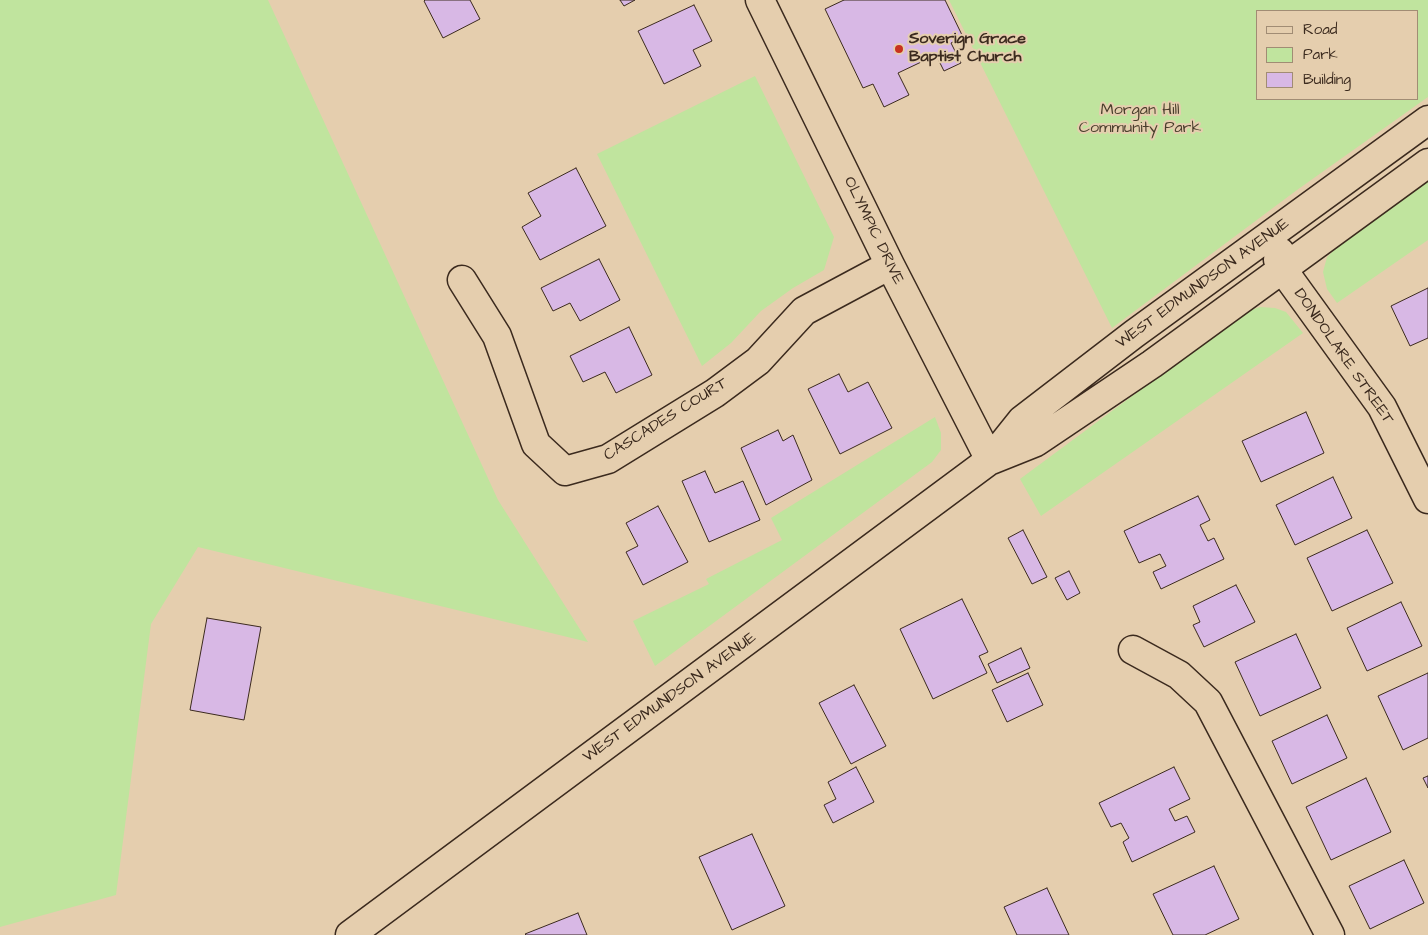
<!DOCTYPE html>
<html>
<head>
<meta charset="utf-8">
<style>
  body { margin:0 }
  #map { position:relative; width:1428px; height:935px; overflow:hidden; background:#e5ceae; font-family:"Architects Daughter",sans-serif }
  canvas { display:block }
  .legend { position:absolute; left:1256px; top:10px; width:162px; height:90px; box-sizing:border-box; background:#e5ceae; border:1px solid #a18c74; margin:0; padding:6px 9px; list-style:none; font-size:15px; color:#3b2a1e }
  .legend li { display:flex; align-items:center; gap:10px; height:25px }
  .legend b { width:25px; border:1px solid #a18c74 }
</style>
</head>
<body>
<div id="map">
<canvas width="1428" height="935"></canvas>
<ul class="legend">
<li><b style="height:6px;background:#e5ceae"></b>Road</li>
<li><b style="height:14px;background:#c0e49e"></b>Park</li>
<li><b style="height:14px;background:#d8b8e5"></b>Building</li>
</ul>
</div>
<script>
const ctx = document.querySelector('canvas').getContext('2d');
ctx.lineJoin = 'round';
function fillPath(path, color) { ctx.fillStyle = color; ctx.fill(path, 'evenodd'); }
const poly = rows => new Path2D(rows.map(r => 'M' + r).join(''));
function trace(path, color, width, dash) { ctx.strokeStyle = color; ctx.lineWidth = width; ctx.lineCap = dash ? 'butt' : 'round'; ctx.setLineDash(dash || []); ctx.stroke(path); }
function drawText(font, color, halo, rows, align = 'center') {
  ctx.font = font + ' "Architects Daughter",sans-serif'; ctx.lineWidth = 4; ctx.setLineDash([]); ctx.textBaseline = 'middle'; ctx.strokeStyle = halo; ctx.fillStyle = color; for (const [text, x, y, turn = 0] of rows) {
    ctx.save(); ctx.translate(x, y); ctx.rotate((+turn || 0) * Math.PI / 180); ctx.textAlign = isNaN(turn) ? turn : align; if (halo) ctx.strokeText(text, 0, 0); ctx.fillText(text, 0, 0); ctx.restore();
  }
}
fillPath(poly([
  [0,0,268,0,498,500,588,642,198,547,151,624,116,895,0,927],
  [949,0,1428,0,1428,97,1297,190,1112,328],
  [1257,11,1417,11,1417,99,1257,99],
  [755,76,834,237,824,270,793,288,761,311,731,343,702,366,597,154],
  [1428,180,1428,240,1337,303,1327,289,1323,272,1327,257,1340,244],
  [1260,307,1275,308,1286,312,1303,333,1041,516,1020,479,1247,311],
  [935,417,941,433,941,450,932,462,655,666,633,621,709,584,706,579,782,540,771,518]
]), '#c0e49e');
const building = poly([
  [425,0,470,0,480,19,443,38,424,1,425,0],
  [620,0,635,0,624,6,620,0],
  [844,0,945,0,963,37,951,43,961,63,944,71,936,55,898,73,909,95,884,107,873,84,863,88,825,9,844,0],
  [694,5,712,41,693,50,701,66,664,84,638,31,694,5],
  [576,168,606,226,540,260,522,227,541,216,528,193,576,168],
  [599,259,620,300,580,321,570,303,553,311,541,288,599,259],
  [1428,288,1428,338,1410,346,1391,306,1428,288],
  [629,327,652,375,616,393,605,372,583,382,570,356,629,327],
  [839,374,848,392,868,382,892,428,840,454,808,389,839,374],
  [1306,412,1324,453,1261,482,1242,441,1306,412],
  [778,430,783,441,793,435,812,480,766,505,741,448,778,430],
  [705,471,715,493,743,481,760,520,709,542,682,481,705,471],
  [1333,477,1352,518,1295,545,1276,505,1333,477],
  [1198,496,1210,520,1200,525,1208,541,1214,538,1224,559,1161,589,1153,572,1166,566,1160,554,1139,563,1124,531,1198,496],
  [658,506,688,562,643,585,626,552,638,546,626,523,658,506],
  [1023,530,1047,577,1032,584,1008,538,1023,530],
  [1367,530,1393,583,1332,611,1307,558,1367,530],
  [1069,571,1080,593,1067,600,1055,578,1069,571],
  [1236,585,1255,622,1204,647,1193,625,1200,622,1193,606,1236,585],
  [962,599,988,652,979,656,987,673,933,699,900,629,962,599],
  [1401,602,1422,646,1367,671,1347,628,1401,602],
  [207,618,261,627,244,720,190,710,207,618],
  [1296,634,1321,688,1260,716,1235,662,1296,634],
  [1021,648,1030,668,997,683,988,664,1021,648],
  [1028,673,1043,705,1007,722,992,690,1028,673],
  [1428,673,1428,738,1403,750,1378,696,1428,673],
  [854,685,886,746,851,764,819,703,854,685],
  [1327,715,1347,758,1292,784,1272,741,1327,715],
  [856,767,874,802,833,823,824,805,836,799,828,782,856,767],
  [1174,767,1190,799,1169,809,1175,821,1187,816,1195,832,1132,862,1123,842,1129,838,1121,823,1111,827,1099,803,1174,767],
  [1428,776,1428,788,1423,778,1428,776],
  [1366,778,1391,832,1331,860,1306,807,1366,778],
  [752,834,785,906,732,930,699,857,752,834],
  [1404,860,1424,903,1370,929,1349,886,1404,860],
  [1214,866,1239,919,1205,935,1173,935,1153,894,1214,866],
  [1047,888,1069,935,1017,935,1004,907,1047,888],
  [578,913,587,935,526,935,525,934,578,913]
]);
fillPath(building, '#d8b8e5');
trace(building, '#3b2a1e', 1);
const minor = poly([
  [760,0,890,265,990,460],
  [1280,252,1278,260,1283,270,1382,407,1428,499],
  [462,280,497,336,536,444,565,471,608,459,715,393,758,361,804,311,890,265],
  [991,460,1036,442,1152,364,1428,163],
  [1133,650,1179,675,1208,702,1330,935],
  [350,935,990,460,1022,420,1134,334,1428,120]
]);
trace(minor, '#3b2a1e', 31);
trace(minor, '#e5ceae', 28);
for (const [x, y, r, color] of [
  [899,49,5,"#c8321e"]
]) { const dot = new Path2D(); dot.arc(x, y, r, 0, 2 * Math.PI); ctx.fillStyle = color; ctx.fill(dot); trace(dot, '#e5ceae', 2); }
drawText('bold 16px', '#3b2a1e', '#e5ceae', [
  ["Soverign Grace",909,40],
  ["Baptist Church",909,58]
], 'left');
drawText('16px', '#483d2b', '#e5ceae', [
  ["Morgan Hill",1140,111],
  ["Community Park",1140,129]
]);
drawText('16px', '#3b2a1e', '#e5ceae', [
  ["OLYMPIC DRIVE",873,231,64],
  ["WEST EDMUNDSON AVENUE",1203,284,-36],
  ["DONDOLARE STREET",1343,357,55],
  ["CASCADES COURT",666,420,-32],
  ["WEST EDMUNDSON AVENUE",670,698,-36]
]);
</script>
</body>
</html>
